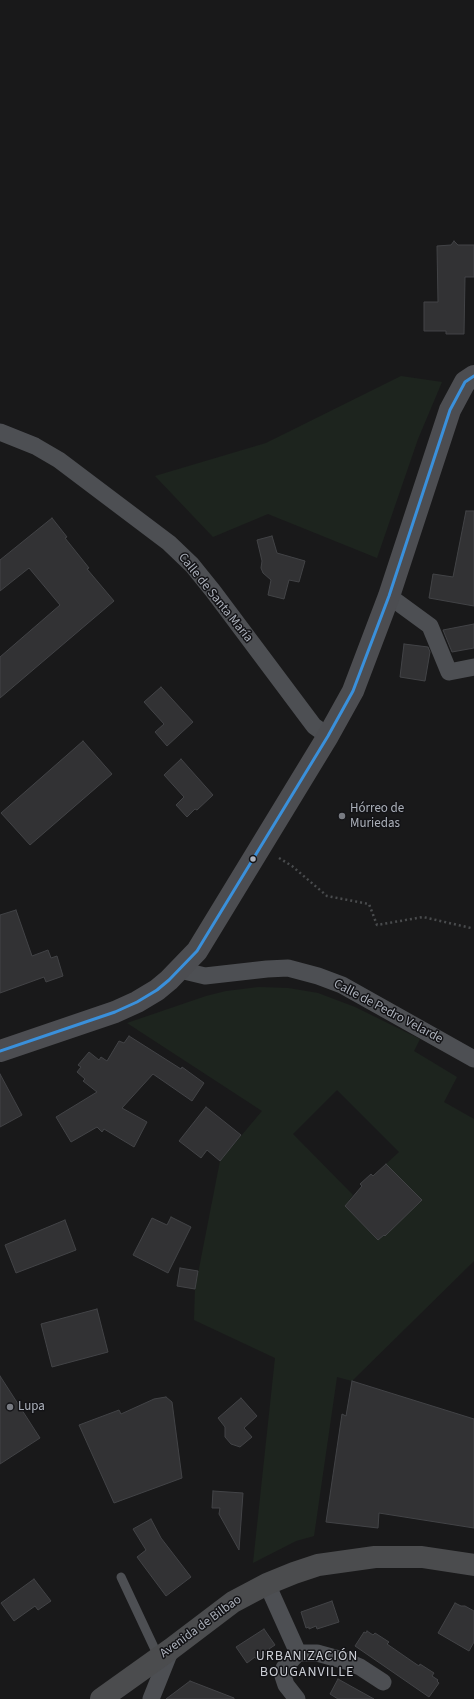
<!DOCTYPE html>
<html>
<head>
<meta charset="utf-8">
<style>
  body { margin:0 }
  canvas { display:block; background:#19191a }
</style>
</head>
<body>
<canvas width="474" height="1699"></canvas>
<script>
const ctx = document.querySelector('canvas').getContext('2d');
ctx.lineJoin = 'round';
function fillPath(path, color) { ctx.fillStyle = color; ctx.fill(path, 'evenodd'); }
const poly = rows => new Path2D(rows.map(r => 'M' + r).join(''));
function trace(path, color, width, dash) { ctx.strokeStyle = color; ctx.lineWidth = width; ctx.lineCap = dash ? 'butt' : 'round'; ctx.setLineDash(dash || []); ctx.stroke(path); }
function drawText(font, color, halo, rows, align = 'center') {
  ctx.font = font + ' "Source Sans 3",sans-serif'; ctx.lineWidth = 3; ctx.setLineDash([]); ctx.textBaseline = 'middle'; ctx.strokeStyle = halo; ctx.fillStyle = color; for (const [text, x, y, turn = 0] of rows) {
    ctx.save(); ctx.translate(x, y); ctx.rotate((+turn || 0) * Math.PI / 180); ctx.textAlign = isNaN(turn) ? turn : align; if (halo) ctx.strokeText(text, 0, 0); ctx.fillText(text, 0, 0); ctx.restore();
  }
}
fillPath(poly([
  [401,376,442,382,418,439,377,558,268,514,213,537,155,476,266,443],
  [259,987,288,988,318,993,355,1007,420,1039,414,1051,457,1077,444,1102,474,1119,474,1261,352,1381,337,1377,314,1536,296,1541,253,1563,275,1358,194,1320,195,1289,220,1161,262,1111,127,1023,206,996,226,991],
  [337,1090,399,1152,386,1164,421,1200,378,1240,345,1206,353,1195,293,1134]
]), '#1d241e');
const building = poly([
  [454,241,458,245,474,245,474,277,465,277,464,334,446,334,446,331,424,331,424,302,438,302,437,246,451,245,454,241],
  [466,511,474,511,474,606,429,598,433,574,453,577,466,511],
  [52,518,67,537,65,538,89,568,87,569,114,601,0,698,0,657,60,605,29,568,0,591,0,560,52,518],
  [272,536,277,553,305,561,299,582,289,580,284,599,268,595,271,580,263,573,261,568,262,561,257,540,272,536],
  [474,624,474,648,452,652,443,630,474,624],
  [404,644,428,647,430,652,425,681,400,677,404,644],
  [161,687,193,722,167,746,155,732,164,724,144,702,161,687],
  [83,741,112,774,30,845,1,813,83,741],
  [181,759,213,795,197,810,195,809,187,817,176,805,184,797,164,775,181,759],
  [16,910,32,956,48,950,51,958,57,956,63,976,46,982,44,977,0,993,0,915,16,910],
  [129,1036,181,1069,182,1067,204,1083,192,1101,153,1074,122,1108,147,1122,134,1147,104,1129,102,1132,97,1127,71,1142,56,1117,97,1092,83,1081,85,1079,77,1072,81,1067,78,1065,89,1052,99,1060,101,1057,107,1061,119,1041,124,1043,129,1036],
  [0,1074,22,1115,0,1127,0,1074],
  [206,1107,241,1135,220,1161,207,1150,201,1158,179,1141,206,1107],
  [386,1164,422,1200,385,1236,384,1235,378,1240,345,1206,362,1186,360,1184,371,1174,373,1176,386,1164],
  [171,1217,191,1227,168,1273,133,1255,152,1218,167,1225,171,1217],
  [65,1220,76,1250,16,1273,5,1245,65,1220],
  [180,1268,198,1271,195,1289,177,1286,180,1268],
  [97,1309,108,1352,52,1367,41,1324,97,1309],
  [0,1376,40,1438,0,1464,0,1376],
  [352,1381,474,1419,474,1528,379,1513,378,1528,326,1522,342,1414,346,1416,352,1381],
  [166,1397,172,1402,182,1478,114,1503,79,1425,119,1410,121,1414,154,1399,166,1397],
  [241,1398,257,1416,244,1428,252,1437,240,1447,231,1444,225,1437,225,1427,218,1418,241,1398],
  [213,1491,243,1493,239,1550,219,1514,220,1508,212,1508,213,1491],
  [151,1519,161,1538,191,1577,166,1596,137,1557,146,1550,133,1529,151,1519],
  [34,1579,51,1601,38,1610,35,1606,14,1621,1,1603,34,1579],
  [332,1601,339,1622,317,1629,316,1626,309,1629,309,1627,306,1628,301,1612,332,1601],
  [455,1603,461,1606,465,1606,474,1611,474,1642,469,1651,438,1633,455,1603],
  [264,1629,275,1645,269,1649,271,1651,257,1660,255,1657,247,1663,236,1647,264,1629],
  [367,1631,373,1635,375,1633,389,1642,387,1644,413,1662,419,1666,420,1664,434,1673,432,1676,438,1680,437,1681,439,1683,429,1697,355,1646,364,1632,366,1633,367,1631],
  [338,1679,374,1699,338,1699,330,1694,338,1679],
  [190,1681,234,1698,234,1699,166,1699,190,1681]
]);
fillPath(building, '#323234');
trace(building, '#424346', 1);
trace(poly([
  [279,858,292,866,327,896,369,904,377,925,423,917,471,928]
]), '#494b4d', 2.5, [2, 3]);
trace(poly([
  [121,1577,159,1658]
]), '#4d4f53', 9);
trace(poly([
  [0,432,35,446,59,460,169,543,192,565,213,591,314,726,328,736],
  [389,596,430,626,449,672,474,667],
  [180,970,205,976,267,969,288,968,318,976,342,985,474,1059],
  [267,1584,298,1653],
  [151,1699,171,1649],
  [297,1699,286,1685,283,1676,284,1668,298,1653,317,1653,346,1661,360,1667,383,1682]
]), '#4d4f53', 17);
trace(poly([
  [0,1051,115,1012,137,1002,157,990,169,980,197,951,328,736,353,691,389,596,450,410,465,382,474,376]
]), '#4c4d51', 22);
trace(poly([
  [101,1699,171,1649,233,1602,267,1584,294,1573,318,1565,375,1557,422,1557,474,1565]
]), '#4b4c4e', 22);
trace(poly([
  [0,1051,115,1012,137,1002,157,990,169,980,197,951,328,736,353,691,389,596,450,410,465,382,474,376]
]), '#3a90db', 3);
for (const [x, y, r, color] of [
  [342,816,4,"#787b82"],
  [253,859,3.5,"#abb0ba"],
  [10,1407,4,"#787b82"]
]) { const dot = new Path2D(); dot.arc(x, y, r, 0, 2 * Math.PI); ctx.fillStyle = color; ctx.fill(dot); trace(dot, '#131316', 1.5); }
drawText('13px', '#abb0ba', '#131316', [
  ["Calle de Santa María",215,598,51],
  ["Calle de Pedro Velarde",388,1012,28],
  ["Avenida de Bilbao",201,1627,-36]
]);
drawText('13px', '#abb0ba', '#131316', [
  ["Hórreo de",350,809],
  ["Muriedas",350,824],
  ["Lupa",18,1407]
], 'left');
ctx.letterSpacing = '1px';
drawText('14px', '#cccfd6', '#131316', [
  ["URBANIZACIÓN",307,1657],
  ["BOUGANVILLE",307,1673]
]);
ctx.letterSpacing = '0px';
</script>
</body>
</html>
